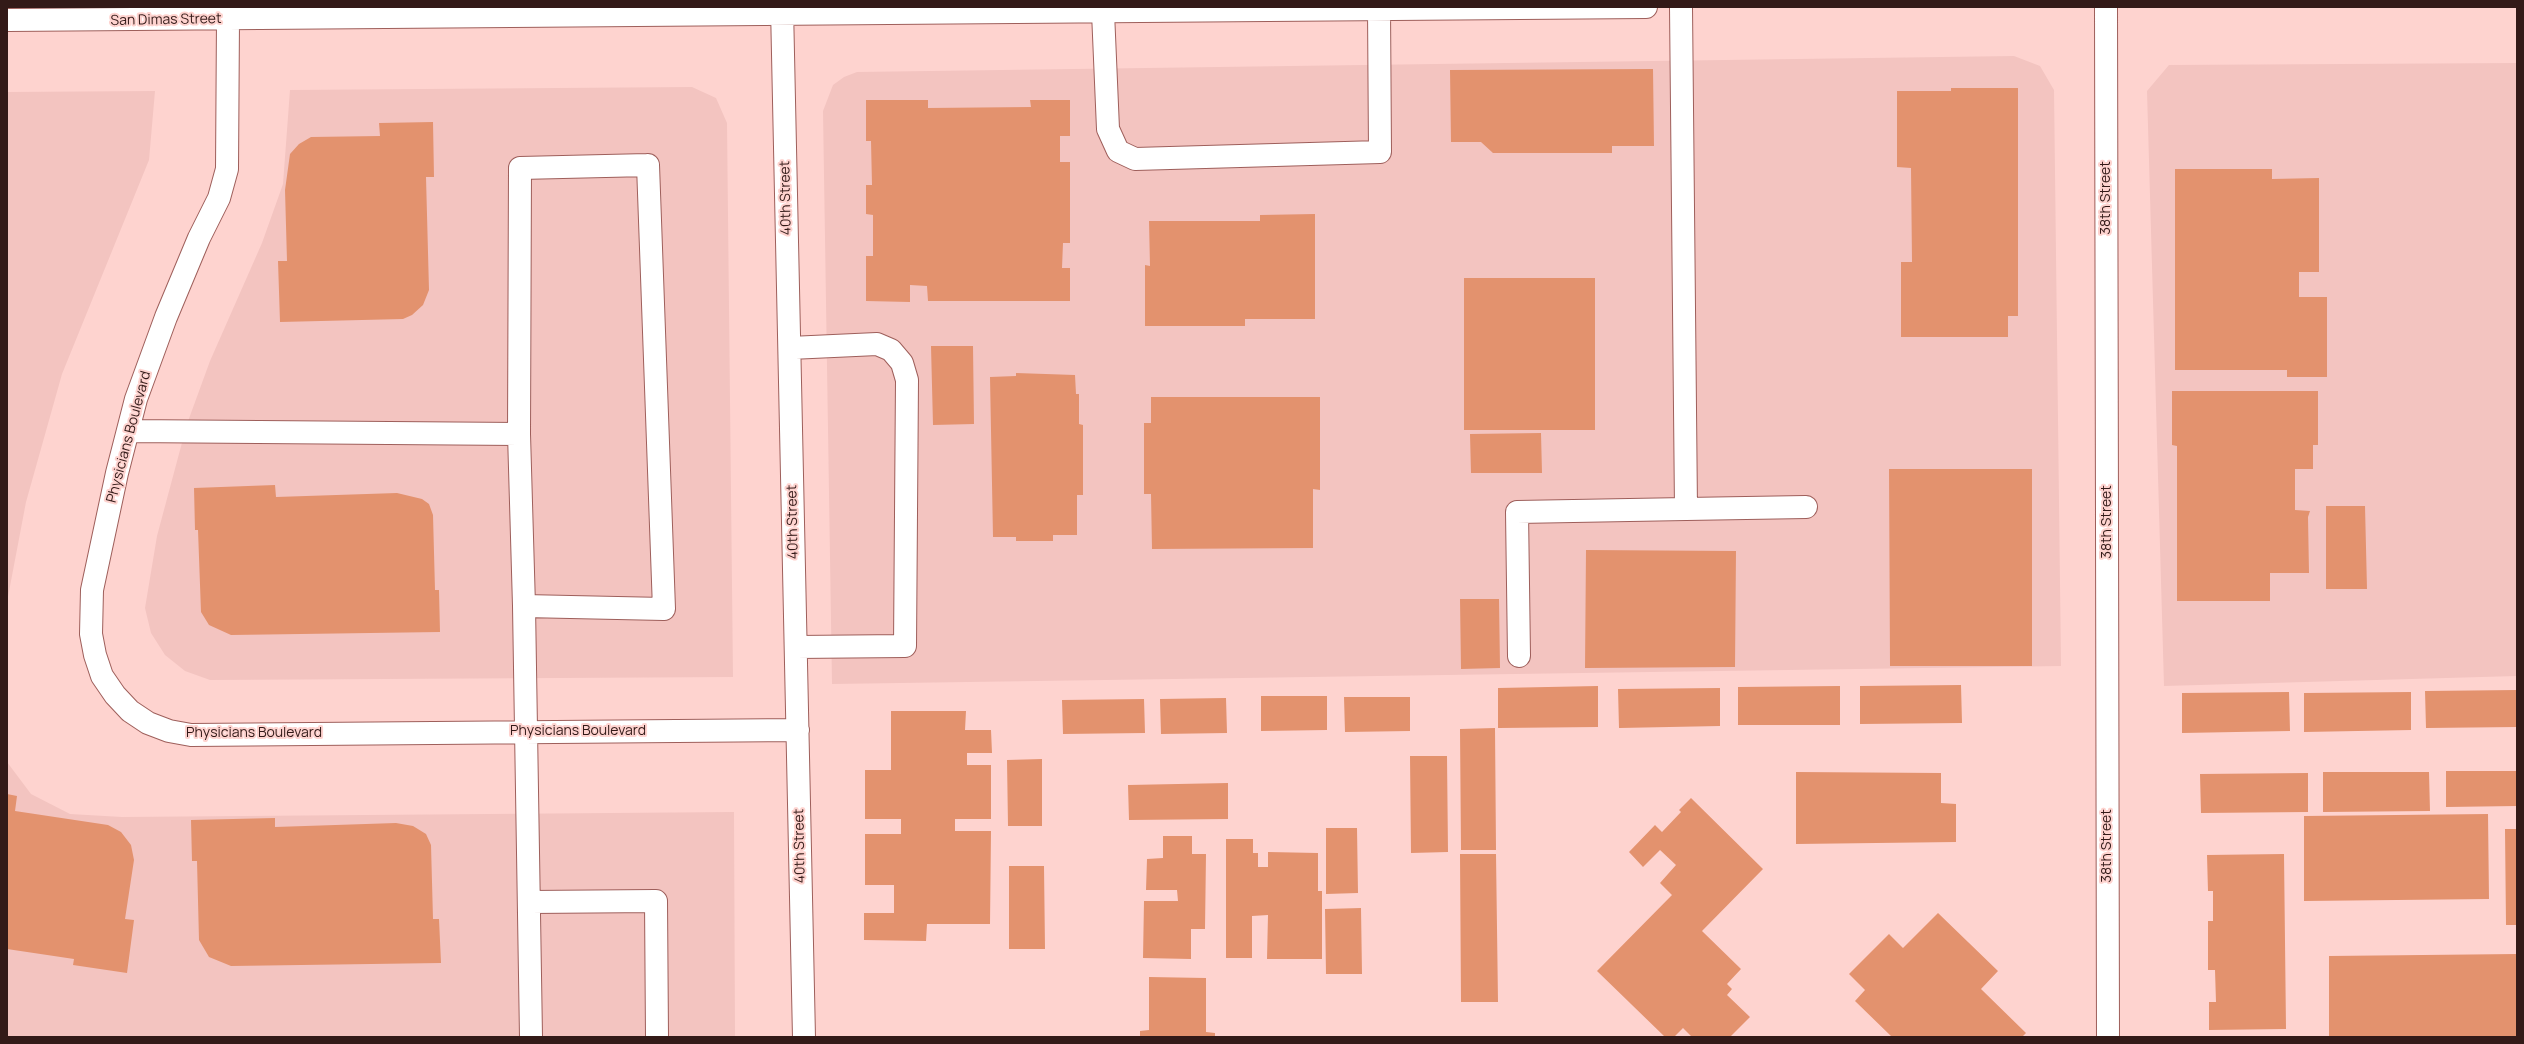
<!DOCTYPE html>
<html>
<head>
<meta charset="utf-8">
<style>
  body { margin:0 }
  #map { position:relative; width:2524px; height:1044px; overflow:hidden; background:#fed3cf; font-family:Manrope,sans-serif }
  canvas { display:block }
  .frame { position:absolute; inset:0; border:8px solid #331a18; pointer-events:none }
</style>
</head>
<body>
<div id="map">
<canvas width="2524" height="1044"></canvas>
<div class="frame"></div>
</div>
<script>
const ctx = document.querySelector('canvas').getContext('2d');
ctx.lineJoin = 'round';
function fillPath(path, color) { ctx.fillStyle = color; ctx.fill(path, 'evenodd'); }
const poly = rows => new Path2D(rows.map(r => 'M' + r).join(''));
function trace(path, color, width, dash) { ctx.strokeStyle = color; ctx.lineWidth = width; ctx.lineCap = dash ? 'butt' : 'round'; ctx.setLineDash(dash || []); ctx.stroke(path); }
function drawText(font, color, halo, rows, align = 'center') {
  ctx.font = font + ' Manrope,sans-serif'; ctx.lineWidth = 4; ctx.setLineDash([]); ctx.textBaseline = 'middle'; ctx.strokeStyle = halo; ctx.fillStyle = color; for (const [text, x, y, turn = 0] of rows) {
    ctx.save(); ctx.translate(x, y); ctx.rotate((+turn || 0) * Math.PI / 180); ctx.textAlign = isNaN(turn) ? turn : align; if (halo) ctx.strokeText(text, 0, 0); ctx.fillText(text, 0, 0); ctx.restore();
  }
}
fillPath(poly([
  [2014,56,2040,66,2054,90,2061,666,832,684,823,111,833,85,844,77,857,72],
  [2517,63,2517,676,2164,686,2147,91,2169,65],
  [692,87,716,98,727,123,733,677,210,680,185,671,165,655,151,633,145,608,157,536,187,424,210,361,262,243,283,184,290,90],
  [155,91,149,160,62,374,26,502,7,602,7,92],
  [7,762,31,794,70,814,122,817,734,812,735,1037,7,1037]
]), '#f3c4c0');
fillPath(poly([
  [1653,69,1654,146,1612,146,1612,153,1493,153,1481,142,1451,142,1450,70],
  [1951,88,2018,88,2018,316,2008,316,2008,337,1901,337,1901,262,1912,262,1911,168,1897,167,1897,91,1951,91],
  [866,100,928,100,928,108,1031,107,1030,100,1070,100,1070,136,1060,136,1060,162,1070,162,1070,243,1063,243,1062,268,1070,268,1070,301,928,301,927,286,910,285,910,302,866,301,866,256,873,256,873,215,866,214,866,185,872,185,871,141,866,141],
  [433,122,434,177,426,177,429,290,423,305,412,315,403,319,280,322,278,261,287,261,285,190,290,154,299,144,311,137,380,136,379,123],
  [2175,169,2272,169,2272,179,2319,178,2319,272,2299,272,2299,297,2327,297,2327,377,2287,377,2287,370,2175,370],
  [1315,214,1315,319,1245,319,1245,326,1145,326,1145,265,1150,266,1149,221,1260,221,1260,215],
  [1464,278,1595,278,1595,430,1464,430],
  [931,346,973,346,974,424,933,425],
  [1016,373,1075,375,1076,394,1079,394,1079,424,1083,425,1083,495,1077,495,1077,535,1053,535,1053,541,1016,541,1016,537,993,537,990,377,1016,376],
  [2172,391,2318,391,2318,445,2313,445,2313,469,2295,469,2295,510,2310,511,2308,517,2309,573,2270,573,2270,601,2177,601,2177,446,2172,445],
  [1151,397,1320,397,1320,490,1313,489,1313,548,1152,549,1151,494,1144,494,1144,423,1151,423],
  [1541,433,1542,473,1471,473,1470,434],
  [1889,469,2032,469,2032,666,1890,666],
  [275,485,276,497,397,493,422,499,429,504,433,515,435,590,439,590,440,632,231,635,209,625,201,612,198,530,195,530,194,488],
  [2326,506,2365,506,2367,589,2326,589],
  [1586,550,1736,551,1735,667,1585,668],
  [1460,599,1499,599,1500,668,1461,669],
  [1961,685,1962,723,1860,724,1860,686],
  [1598,686,1598,727,1498,728,1498,688],
  [1840,686,1840,725,1738,725,1738,687],
  [1720,688,1720,726,1619,728,1618,689],
  [2517,690,2517,727,2426,728,2425,691],
  [2289,692,2290,731,2182,733,2182,693],
  [2411,692,2411,730,2304,732,2304,693],
  [1261,696,1327,696,1327,730,1261,731],
  [1344,697,1410,697,1410,731,1345,732],
  [1226,698,1227,733,1161,734,1160,699],
  [1144,699,1145,733,1063,734,1062,700],
  [891,711,966,711,965,730,991,730,992,753,967,753,967,765,991,765,991,819,955,819,955,831,991,831,990,924,927,924,926,941,864,940,864,913,894,913,894,885,865,885,865,834,901,834,901,819,865,819,865,770,891,770],
  [1495,728,1496,850,1461,850,1460,729],
  [1410,756,1447,756,1448,852,1411,853],
  [1042,759,1042,826,1008,826,1007,760],
  [2446,771,2517,771,2517,806,2446,807],
  [1796,772,1941,773,1941,803,1956,804,1956,842,1796,844],
  [2323,772,2429,772,2430,811,2323,812],
  [2308,773,2308,812,2201,813,2200,774],
  [1228,783,1228,819,1129,820,1128,785],
  [7,794,17,796,15,811,108,825,121,832,131,845,134,860,125,919,134,920,127,973,73,965,74,959,7,949],
  [1691,798,1763,869,1702,931,1741,969,1727,984,1732,989,1727,995,1750,1017,1730,1037,1692,1037,1683,1028,1674,1037,1665,1037,1597,971,1672,895,1660,883,1676,865,1660,850,1643,867,1629,852,1655,825,1662,832,1681,812,1679,810],
  [2488,814,2489,899,2304,901,2304,816],
  [275,818,275,827,396,823,413,826,426,834,431,845,433,919,439,919,441,963,231,966,209,957,199,940,197,861,192,861,191,820],
  [1326,828,1357,828,1358,893,1326,894],
  [2505,829,2517,829,2517,925,2506,925],
  [1163,836,1192,836,1192,854,1206,854,1205,929,1191,929,1191,959,1143,958,1144,901,1178,901,1177,890,1146,890,1147,859,1163,858],
  [1226,839,1253,839,1253,853,1258,853,1258,867,1268,867,1268,852,1318,853,1318,891,1322,891,1322,959,1267,959,1268,915,1252,916,1252,958,1226,958],
  [1460,854,1496,854,1498,1002,1461,1002],
  [2284,854,2286,1029,2209,1030,2209,1002,2216,1002,2215,970,2208,970,2208,921,2213,921,2213,891,2208,891,2207,855],
  [1009,866,1044,866,1045,949,1009,949],
  [1361,908,1362,974,1326,974,1325,909],
  [1938,913,1998,971,1981,989,2026,1033,2022,1037,1892,1037,1855,1001,1865,990,1849,974,1889,934,1903,948],
  [2517,954,2517,1037,2329,1037,2329,956],
  [1149,977,1206,978,1206,1032,1215,1033,1215,1037,1140,1037,1140,1031,1149,1030]
]), '#e3926e');
const minor = poly([
  [782,7,804,1037],
  [1681,7,1686,509,1806,507],
  [2106,7,2108,1037],
  [1103,12,1108,129,1118,151,1135,159,1380,152,1379,9],
  [228,19,227,169,219,198,199,238,166,317,136,399,117,473,92,590,91,634,95,655,102,676,115,695,130,711,148,723,169,731,191,735,798,730],
  [7,20,1646,7],
  [648,165,664,609,524,606,519,434,520,168,648,165],
  [790,348,877,344,891,350,902,363,907,380,905,646,796,647],
  [128,431,519,434],
  [524,606,531,1037],
  [1519,656,1517,512,1686,509],
  [530,902,656,901,657,1037]
]);
trace(minor, '#9e5f5b', 24);
trace(minor, '#fff', 22);
drawText('14px', '#331a18', '#fed3cf', [
  ["San Dimas Street",166,20,-1],
  ["40th Street",786,198,-91],
  ["38th Street",2106,198,-90],
  ["Physicians Boulevard",129,437,-75],
  ["40th Street",793,522,-91],
  ["38th Street",2107,522,-90],
  ["Physicians Boulevard",578,731],
  ["Physicians Boulevard",254,733],
  ["40th Street",800,846,-91],
  ["38th Street",2107,846,-90]
]);
</script>
</body>
</html>
